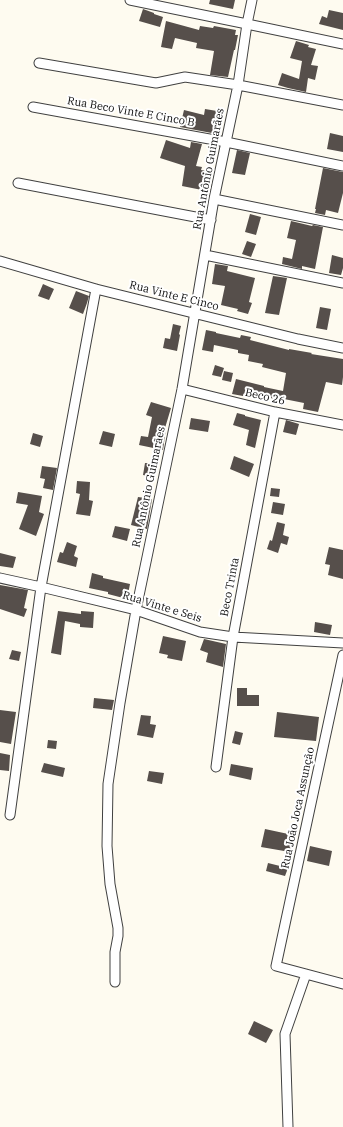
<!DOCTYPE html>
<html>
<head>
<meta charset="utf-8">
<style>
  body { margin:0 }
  canvas { display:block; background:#fefbf0 }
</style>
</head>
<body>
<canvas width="343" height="1127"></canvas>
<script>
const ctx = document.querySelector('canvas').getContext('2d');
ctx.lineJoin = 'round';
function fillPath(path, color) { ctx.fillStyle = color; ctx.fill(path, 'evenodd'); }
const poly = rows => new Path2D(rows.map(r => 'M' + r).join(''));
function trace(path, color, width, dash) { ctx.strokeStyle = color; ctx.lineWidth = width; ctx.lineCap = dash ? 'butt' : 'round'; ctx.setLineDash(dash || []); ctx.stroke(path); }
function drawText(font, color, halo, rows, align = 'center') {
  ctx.font = font + ' "IBM Plex Serif",serif'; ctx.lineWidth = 4; ctx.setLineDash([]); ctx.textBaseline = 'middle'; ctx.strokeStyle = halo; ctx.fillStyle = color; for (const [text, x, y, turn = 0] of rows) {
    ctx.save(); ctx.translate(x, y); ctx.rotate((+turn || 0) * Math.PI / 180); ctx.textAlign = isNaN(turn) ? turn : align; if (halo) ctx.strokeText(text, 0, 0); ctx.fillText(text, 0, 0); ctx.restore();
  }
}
fillPath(poly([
  [210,0,235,0,233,9,209,4],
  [143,9,154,13,154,14,163,17,160,27,139,21],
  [329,10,343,13,343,30,319,24,322,16,327,18],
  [166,21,199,30,200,26,213,28,214,26,236,30,235,35,238,35,235,50,234,50,228,77,210,75,214,51,196,48,197,43,175,38,172,49,161,47],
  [296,41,309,45,308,47,316,49,311,65,318,66,315,80,308,78,306,92,288,88,278,85,282,73,299,79,302,61,290,58],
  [205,109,217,111,215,118,220,119,217,134,180,127,184,110,204,115],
  [330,133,343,136,343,152,327,149],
  [166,140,190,148,191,142,202,144,196,166,202,167,201,170,206,171,202,190,182,186,185,166,160,158],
  [237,150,250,153,245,175,232,173],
  [323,168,343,172,343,193,338,213,326,210,325,215,315,213,316,209,315,209],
  [250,214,261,217,256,235,245,232],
  [291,221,312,226,313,225,323,227,315,269,302,266,302,269,282,264,283,257,292,259,296,240,287,238],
  [247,241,256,244,251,257,242,254],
  [332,255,343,258,343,268,341,275,329,273],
  [215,264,228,266,227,271,255,278,249,302,252,303,248,314,237,311,238,309,221,305,225,286,212,284],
  [273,276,287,278,279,315,265,313],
  [43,284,54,289,49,300,38,296],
  [76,291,89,296,87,303,83,314,69,308],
  [320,307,331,309,327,330,316,328],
  [173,324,181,326,179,334,180,335,177,351,163,348,165,338,170,339],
  [206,330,216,332,216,333,240,338,241,335,251,337,250,340,289,350,289,349,312,353,311,354,343,359,343,377,342,385,326,382,318,412,303,409,304,403,279,398,278,400,267,397,266,398,244,394,243,396,232,394,236,379,264,386,264,387,283,391,286,373,262,367,263,364,248,361,249,355,238,353,238,350,214,345,213,352,202,350],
  [215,365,224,368,221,377,212,375],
  [224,371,233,373,231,382,222,380],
  [151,402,171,408,165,428,166,428,163,450,139,445,141,436,148,437,152,417,146,415],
  [237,413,245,415,245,416,261,420,255,448,246,445,249,430,233,425],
  [191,418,210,421,208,432,189,429],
  [286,420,299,424,296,435,283,432],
  [103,431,115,434,112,447,99,444],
  [33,433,43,436,40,447,30,444],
  [234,456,254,464,249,477,230,469],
  [145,463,157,464,154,477,143,475],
  [42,466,57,468,53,490,43,488,45,479,40,478],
  [77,481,90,482,89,500,93,501,90,516,76,514,80,494,76,493],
  [271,488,280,489,279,497,270,496],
  [18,492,42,496,39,512,44,514,36,536,19,529,28,505,16,503],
  [138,497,152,499,147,529,131,525],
  [273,502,285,504,283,515,271,513],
  [277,522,285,524,283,535,289,537,287,545,281,543,278,553,267,549,270,540,272,541],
  [115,526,130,529,127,541,112,537],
  [67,542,77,546,74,556,78,558,76,567,57,562,60,552,63,553],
  [329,547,343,550,343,579,328,575,330,565,325,564],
  [0,553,16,557,13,568,0,566],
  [92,573,103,576,103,578,130,584,127,599,108,594,108,592,89,588],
  [0,585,28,590,24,608,27,609,24,617,0,609],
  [58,611,81,614,81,611,94,612,93,628,80,627,80,624,65,621,61,655,51,653],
  [315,622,332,625,330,635,314,632],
  [163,636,186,641,182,661,167,658,168,655,159,653],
  [204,639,226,644,223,667,206,662,208,653,200,650],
  [12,650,21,652,19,661,9,659],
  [237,688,247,688,247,695,259,695,259,706,237,706],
  [94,698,114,700,112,710,93,708],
  [0,710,16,712,11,744,0,742],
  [277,712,319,717,316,741,274,737],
  [141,715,151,716,150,724,156,725,153,738,137,735],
  [235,731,243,733,240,745,232,743],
  [48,740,57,741,56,749,47,748],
  [0,753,10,755,9,771,0,770],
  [44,763,65,768,63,777,41,772],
  [231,764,253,768,251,780,229,775],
  [149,771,164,773,162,784,147,781],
  [265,829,293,835,290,852,261,847],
  [310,846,332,851,329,866,307,861],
  [268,863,288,868,285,876,266,871],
  [254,1021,273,1030,266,1043,248,1034]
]), '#564f4b');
const street = poly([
  [130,0,247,24,343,44],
  [39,63,156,83,185,77,238,85,343,105],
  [33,107,226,142,343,166],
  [18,183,211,220],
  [214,199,343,225],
  [205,255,343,283],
  [0,261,96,289,298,339,343,348],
  [182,389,275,412,343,425],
  [0,578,41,587,136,610,200,632,233,637,343,643],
  [343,655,276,966,343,984],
  [216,767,233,637,275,412],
  [10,815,41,587,96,289],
  [115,982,115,952,118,936,118,928,110,884,107,846,108,784,120,703,136,610,182,389,214,199,238,85,247,24,252,0],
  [288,1127,285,1034,306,974]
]);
trace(street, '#414141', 11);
trace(street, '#fff', 9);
drawText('11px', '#0e0e0e', '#fff', [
  ["Rua Beco Vinte E Cinco B",131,112,10],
  ["Rua Antônio Guimarães",209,169,-79],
  ["Rua Vinte E Cinco",174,296,14],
  ["Beco 26",265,397,13],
  ["Rua Antônio Guimarães",149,487,-78],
  ["Beco Trinta",230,587,-79],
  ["Rua Vinte e Seis",162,607,17],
  ["Rua João Joca Assunção",298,808,-78]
]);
</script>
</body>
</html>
